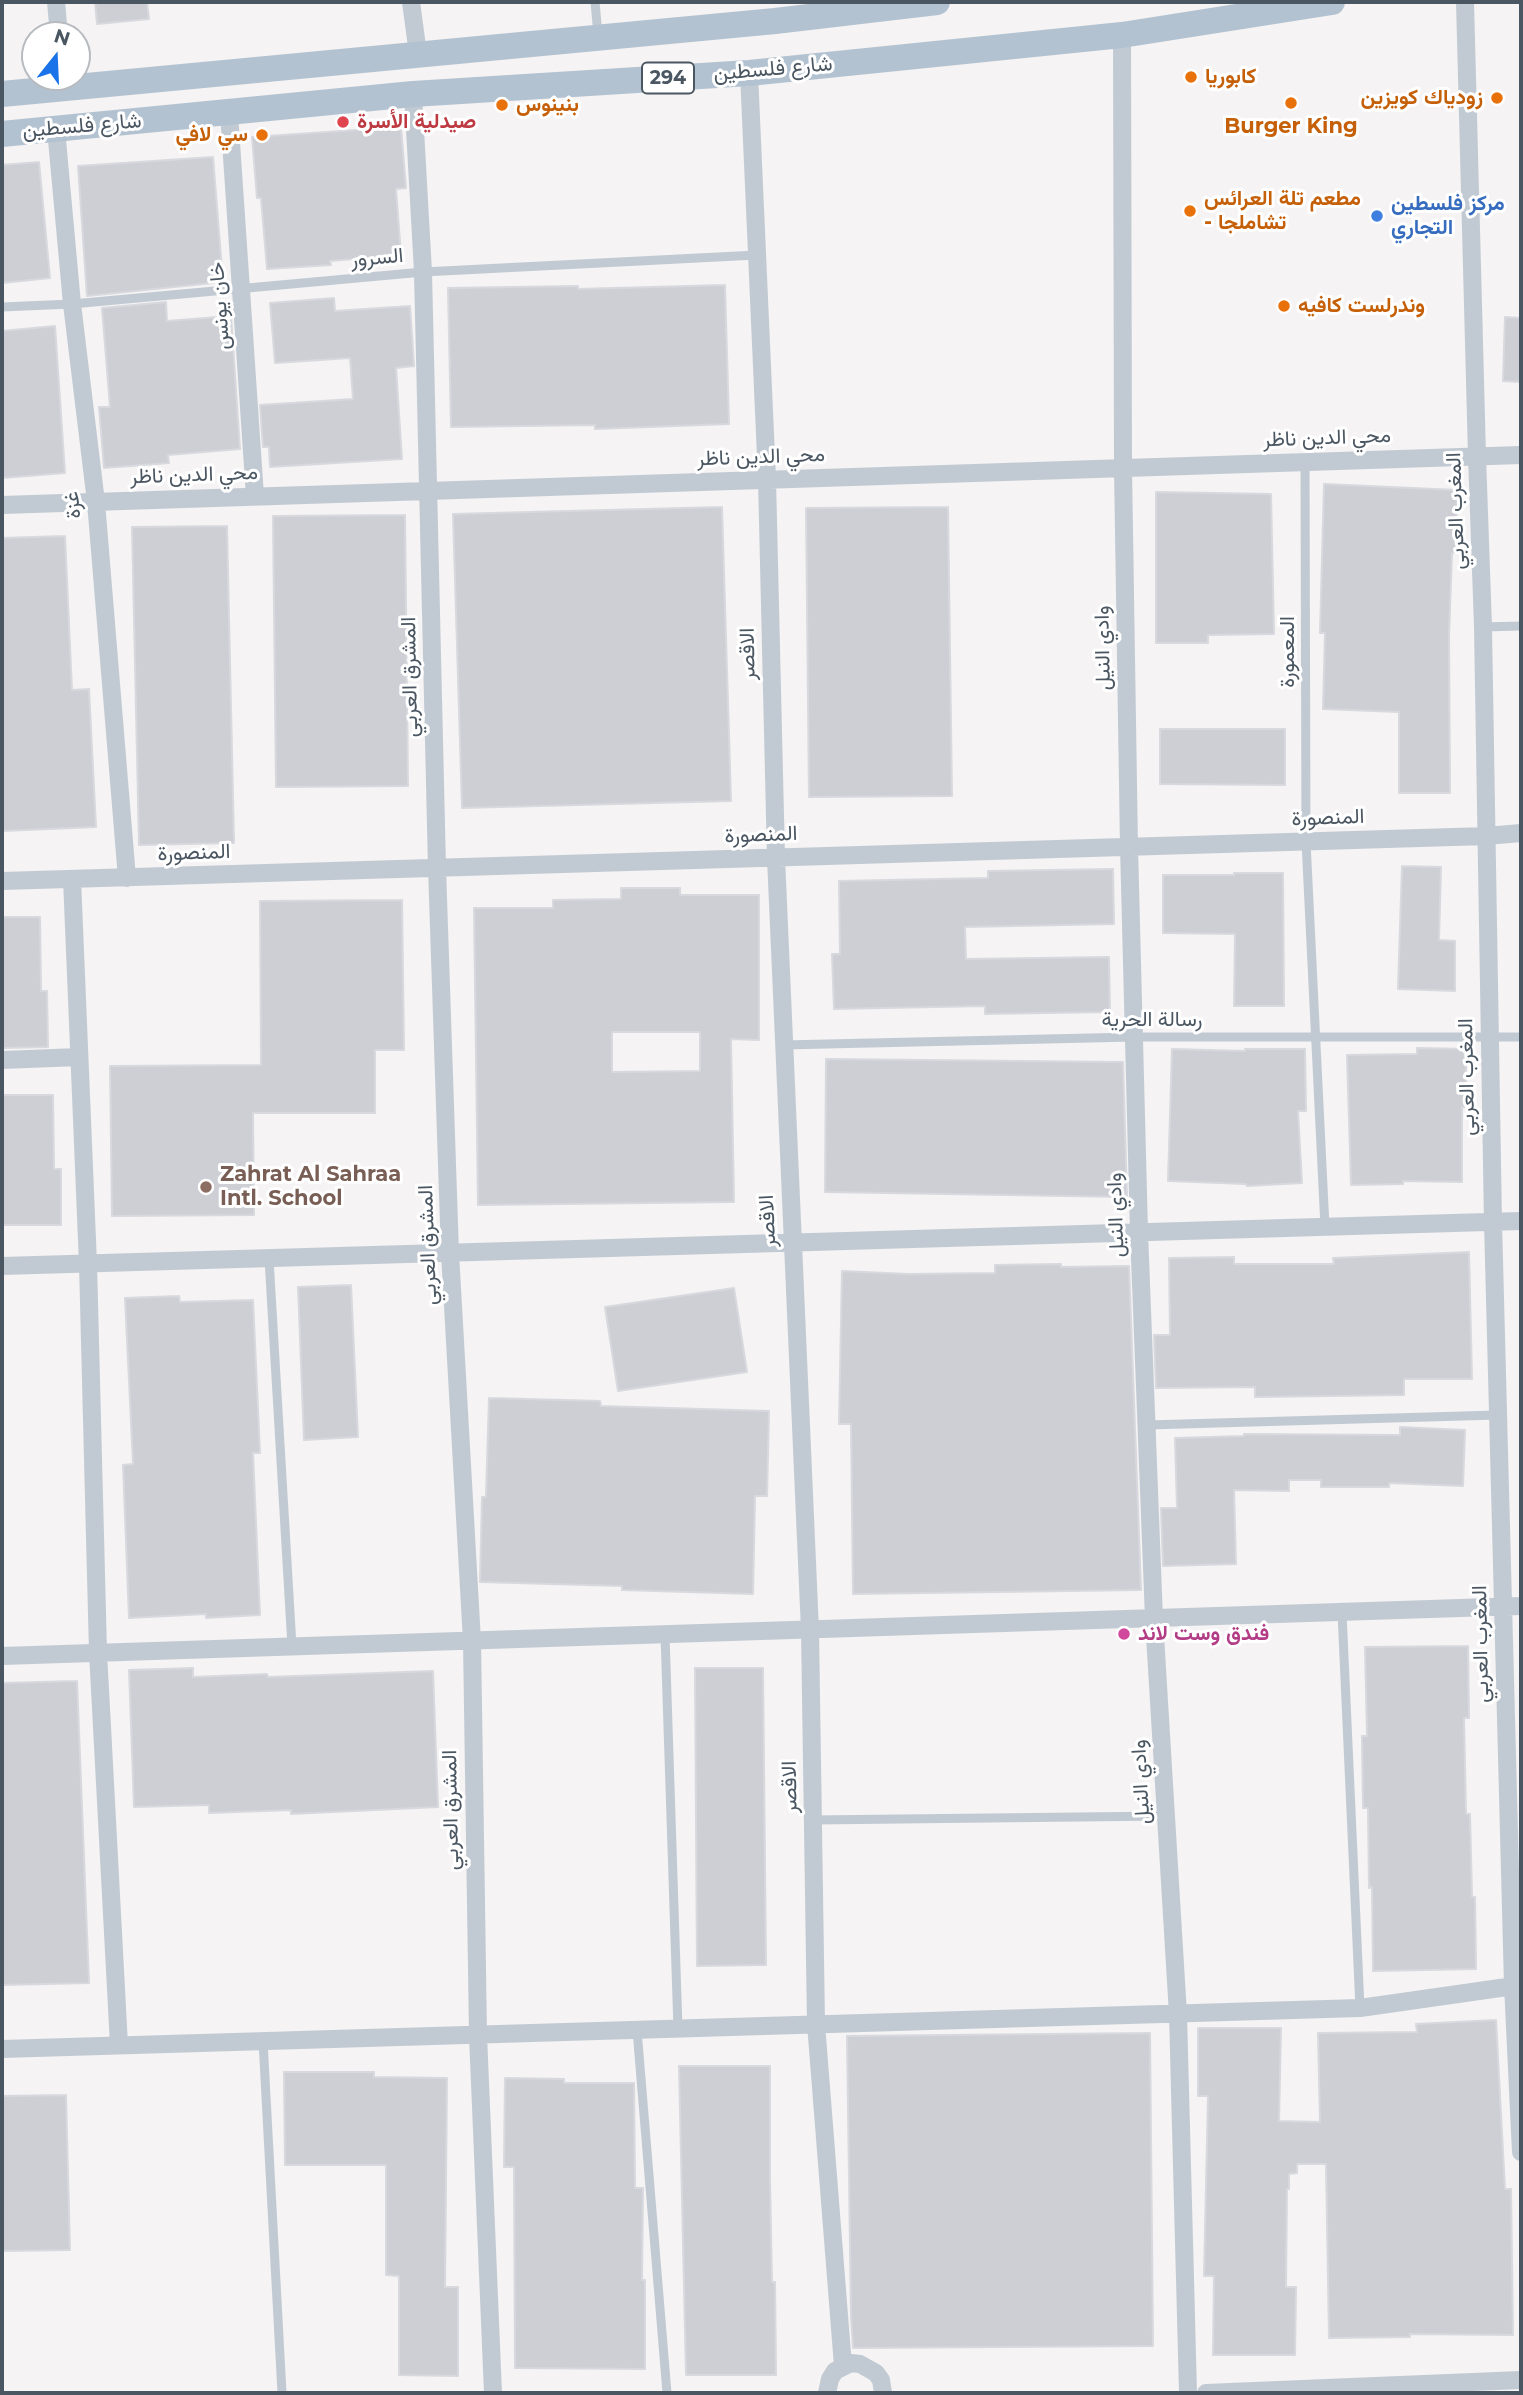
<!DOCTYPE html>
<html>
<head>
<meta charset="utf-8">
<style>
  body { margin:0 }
  #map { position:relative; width:1523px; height:2395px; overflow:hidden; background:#f5f3f3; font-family:Montserrat,sans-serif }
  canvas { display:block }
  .frame { position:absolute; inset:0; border:4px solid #4a5661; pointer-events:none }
  .north { position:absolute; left:21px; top:21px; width:70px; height:70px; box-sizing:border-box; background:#fff; border:2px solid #b7bbc0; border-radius:50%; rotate:18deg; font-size:19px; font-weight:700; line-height:28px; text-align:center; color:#4a5661 }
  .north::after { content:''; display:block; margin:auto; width:24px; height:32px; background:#1a73e8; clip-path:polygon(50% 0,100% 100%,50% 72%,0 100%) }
</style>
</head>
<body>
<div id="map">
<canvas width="1523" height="2395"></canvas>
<div class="frame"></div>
<div class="north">N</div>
</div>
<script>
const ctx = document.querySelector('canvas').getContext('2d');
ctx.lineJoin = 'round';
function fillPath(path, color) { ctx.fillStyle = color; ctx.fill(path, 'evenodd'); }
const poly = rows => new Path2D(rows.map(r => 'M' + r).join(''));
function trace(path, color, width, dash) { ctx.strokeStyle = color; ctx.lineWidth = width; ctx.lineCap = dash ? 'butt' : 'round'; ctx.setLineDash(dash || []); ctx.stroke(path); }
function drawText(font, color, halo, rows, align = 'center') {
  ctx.font = font + ' Montserrat,Vazirmatn,sans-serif'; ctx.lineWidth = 6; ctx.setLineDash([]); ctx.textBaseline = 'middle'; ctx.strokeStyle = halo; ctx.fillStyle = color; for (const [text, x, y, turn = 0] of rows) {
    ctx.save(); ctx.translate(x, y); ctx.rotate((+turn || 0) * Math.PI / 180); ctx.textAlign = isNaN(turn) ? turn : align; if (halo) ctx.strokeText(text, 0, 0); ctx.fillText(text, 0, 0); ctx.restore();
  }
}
const building = poly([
  [95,2,147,2,149,19,97,24,95,2],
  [401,127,406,188,396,189,401,255,330,261,331,265,267,269,261,198,257,198,252,137,401,127],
  [213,157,223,282,87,296,78,166,213,157],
  [39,162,50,278,2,283,2,165,39,162],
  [725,285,729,424,595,429,595,425,451,427,448,288,578,286,578,289,725,285],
  [334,298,335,311,410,306,414,366,396,368,402,459,270,467,269,447,263,447,260,405,353,399,350,358,275,363,270,303,334,298],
  [166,302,167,321,231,316,240,449,168,455,169,463,104,468,99,407,110,407,102,308,166,302],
  [1505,317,1521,318,1521,382,1503,381,1505,317],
  [55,326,65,473,2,478,2,331,55,326],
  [1324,484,1457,490,1456,553,1452,553,1449,636,1450,793,1399,793,1399,712,1323,709,1325,633,1320,633,1324,484],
  [1156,492,1271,494,1274,634,1208,635,1208,643,1156,643,1156,492],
  [722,507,731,801,462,808,453,514,722,507],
  [948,507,952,796,809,797,806,508,948,507],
  [405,515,408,786,276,787,273,516,405,515],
  [227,526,234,843,139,845,132,527,227,526],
  [65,536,72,690,89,689,96,827,2,831,2,538,65,536],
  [1160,729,1285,729,1285,785,1160,784,1160,729],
  [1402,866,1441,867,1439,940,1455,941,1455,991,1398,989,1402,866],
  [1113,869,1114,924,965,927,966,959,1109,957,1110,1012,985,1014,985,1006,834,1009,832,954,840,954,839,881,988,878,988,871,1113,869],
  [1234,873,1283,873,1284,1006,1234,1006,1235,934,1163,933,1163,875,1234,875,1234,873],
  [621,888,680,888,680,895,759,895,759,1040,731,1039,734,1202,478,1205,474,908,553,908,553,900,621,899,621,888],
  [612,1032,700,1032,700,1071,612,1072,612,1032],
  [402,900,404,1050,375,1050,375,1113,253,1113,254,1215,112,1216,110,1066,261,1065,260,901,402,900],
  [2,917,40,917,41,991,47,991,48,1047,2,1048,2,917],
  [1417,1048,1466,1049,1466,1107,1462,1107,1462,1182,1403,1181,1403,1184,1351,1185,1347,1055,1417,1054,1417,1048],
  [1172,1049,1245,1051,1245,1049,1305,1049,1306,1111,1298,1111,1302,1183,1247,1186,1246,1184,1168,1181,1172,1049],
  [826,1059,1123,1062,1127,1197,825,1192,826,1059],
  [2,1095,53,1095,54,1169,61,1169,61,1225,2,1225,2,1095],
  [1469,1252,1472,1379,1404,1379,1404,1395,1255,1397,1255,1387,1156,1388,1154,1335,1170,1335,1169,1258,1234,1257,1234,1264,1334,1264,1333,1258,1469,1252],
  [1061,1264,1061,1267,1129,1266,1141,1590,853,1594,851,1424,839,1424,842,1271,908,1274,995,1273,995,1265,1061,1264],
  [351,1285,358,1437,304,1440,298,1287,351,1285],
  [734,1288,747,1372,618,1391,605,1307,734,1288],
  [179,1296,180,1302,253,1300,260,1453,253,1453,260,1615,206,1618,206,1614,129,1618,123,1465,133,1464,125,1298,179,1296],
  [489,1398,600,1401,601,1406,769,1411,767,1496,755,1496,753,1594,622,1590,622,1586,480,1582,482,1497,486,1497,489,1398],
  [1400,1427,1465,1430,1463,1486,1389,1483,1389,1487,1321,1487,1321,1480,1289,1480,1289,1491,1234,1490,1236,1564,1163,1566,1161,1508,1177,1508,1175,1438,1244,1436,1244,1434,1400,1435,1400,1427],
  [1468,1646,1469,1718,1464,1718,1466,1814,1470,1814,1472,1897,1475,1897,1476,1969,1373,1971,1372,1887,1369,1888,1368,1808,1363,1808,1362,1736,1367,1736,1365,1647,1468,1646],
  [193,1668,193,1677,267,1674,268,1677,433,1671,438,1807,291,1814,291,1810,209,1813,209,1805,134,1807,129,1670,193,1668],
  [695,1668,763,1668,766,1965,697,1966,695,1668],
  [77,1681,89,1983,2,1985,2,1683,77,1681],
  [1496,2020,1505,2189,1511,2189,1513,2335,1410,2334,1410,2337,1329,2338,1326,2164,1297,2164,1297,2173,1289,2174,1289,2189,1287,2189,1286,2287,1296,2287,1295,2355,1213,2355,1214,2276,1204,2276,1208,2096,1198,2096,1198,2028,1281,2028,1279,2121,1320,2122,1318,2033,1417,2032,1416,2024,1496,2020],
  [1150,2033,1153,2346,853,2348,851,2317,847,2036,1150,2033],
  [679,2066,770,2066,770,2179,772,2282,775,2282,776,2375,686,2375,679,2066],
  [284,2072,374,2072,374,2077,447,2078,445,2287,458,2287,458,2376,399,2375,399,2276,386,2275,386,2165,285,2165,284,2072],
  [505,2078,564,2079,564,2083,634,2083,635,2188,643,2188,642,2280,645,2280,645,2369,515,2368,514,2167,504,2167,505,2078],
  [66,2095,70,2250,2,2251,2,2096,66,2095]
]);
fillPath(building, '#cdcfd5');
trace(building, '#d7d9de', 2);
trace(poly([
  [595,2,598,35],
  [2,307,72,304,423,272,757,255],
  [1305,462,1306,842,1325,1227],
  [1483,627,1521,626],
  [783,1045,1134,1037,1521,1037],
  [269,1259,292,1646],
  [1147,1425,1498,1415],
  [1342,1613,1360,2008],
  [665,1635,678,2029],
  [813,1820,1166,1816],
  [637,2030,667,2393],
  [263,2041,282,2393]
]), '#c1cad2', 9);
trace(poly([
  [56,2,59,35],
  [411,2,418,54],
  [1465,2,1477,456,1483,627,1493,1222,1513,1985,1521,2152],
  [1122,35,1123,468,1129,847,1139,1232,1154,1619,1178,2014,1188,2393],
  [749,73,767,479,776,858,810,1630,816,2024,843,2366],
  [413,94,423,272,437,868,450,1253,472,1641,478,2035,493,2393],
  [229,113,255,496],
  [56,129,72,304,96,502,127,878],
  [2,505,1521,455],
  [72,879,88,1264,98,1652,119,2045],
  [2,881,1486,836,1521,833],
  [2,1060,79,1057],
  [2,1266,1521,1221],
  [2,1656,1521,1606],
  [2,2049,1360,2008,1521,1985],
  [827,2393,830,2379,835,2371,851,2363,860,2364,876,2373,881,2380,883,2393],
  [1206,2393,1521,2380]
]), '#c1cad2', 18);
trace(poly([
  [2,94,775,21,937,2],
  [2,134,413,94,749,73,1122,35,1332,2]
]), '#b3c2d1', 26);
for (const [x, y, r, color] of [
  [1191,77,7,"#e8710a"],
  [1497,98,7,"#e8710a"],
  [1291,103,7,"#e8710a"],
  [502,105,7,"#e8710a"],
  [343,122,7,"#e0444e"],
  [262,135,7,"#e8710a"],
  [1190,211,7,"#e8710a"],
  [1377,216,7,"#3f7fe0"],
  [1284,306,7,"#e8710a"],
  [206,1187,7,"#8d6e63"],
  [1124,1634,7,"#d1479c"]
]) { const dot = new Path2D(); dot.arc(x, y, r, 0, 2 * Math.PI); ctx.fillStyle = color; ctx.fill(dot); trace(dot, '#fff', 2.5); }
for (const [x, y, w] of [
  [668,78,52]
]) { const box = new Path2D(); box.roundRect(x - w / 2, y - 15.5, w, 31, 5); ctx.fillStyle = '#fff'; ctx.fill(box); trace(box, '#4a5661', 2); }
drawText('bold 19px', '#4a5661', null, [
  ["294",668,78]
]);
drawText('21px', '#4a5661', '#fff', [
  ["شارع فلسطين",773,69,-5],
  ["شارع فلسطين",82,126,-5],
  ["السرور",377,258,-5],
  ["خان يونس",220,306,-94],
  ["محي الدين ناظر",1327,438,-2],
  ["محي الدين ناظر",761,457,-2],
  ["محي الدين ناظر",194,475,-2],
  ["غزة",73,505,-96],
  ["المغرب العربي",1456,511,-92],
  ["وادي النيل",1103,648,-91],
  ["المعمورة",1288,652,-90],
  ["الاقصر",748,654,-91],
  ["المشرق العربي",410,677,-91],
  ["المنصورة",1328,818,-2],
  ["المنصورة",761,835,-2],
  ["المنصورة",194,853,-2],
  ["رسالة الحرية",1152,1020],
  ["المغرب العربي",1467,1077,-91],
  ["وادي النيل",1116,1215,-92],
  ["الاقصر",768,1221,-93],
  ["المشرق العربي",428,1245,-92],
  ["المغرب العربي",1481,1644,-91],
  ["وادي النيل",1141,1782,-93],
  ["الاقصر",790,1787,-91],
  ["المشرق العربي",451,1810,-91]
]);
drawText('bold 21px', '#c56008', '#fff', [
  ["كابوريا",1205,77],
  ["زودياك كويزين",1483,98,"right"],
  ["بنينوس",516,105],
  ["Burger King",1291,127,"center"],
  ["سي لافي",248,135,"right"],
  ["مطعم تلة العرائس",1204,199],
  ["- تشاملجا",1204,223],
  ["وندرلست كافيه",1298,306]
], 'left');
drawText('bold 21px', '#be3a42', '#fff', [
  ["صيدلية الأسرة",357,122]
], 'left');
drawText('bold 21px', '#366cbe', '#fff', [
  ["مركز فلسطين",1391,204],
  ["التجاري",1391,228]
], 'left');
drawText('bold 21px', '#785e54', '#fff', [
  ["Zahrat Al Sahraa",220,1175],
  ["Intl. School",220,1199]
], 'left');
drawText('bold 21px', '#b23c85', '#fff', [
  ["فندق وست لاند",1138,1634]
], 'left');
</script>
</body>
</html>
